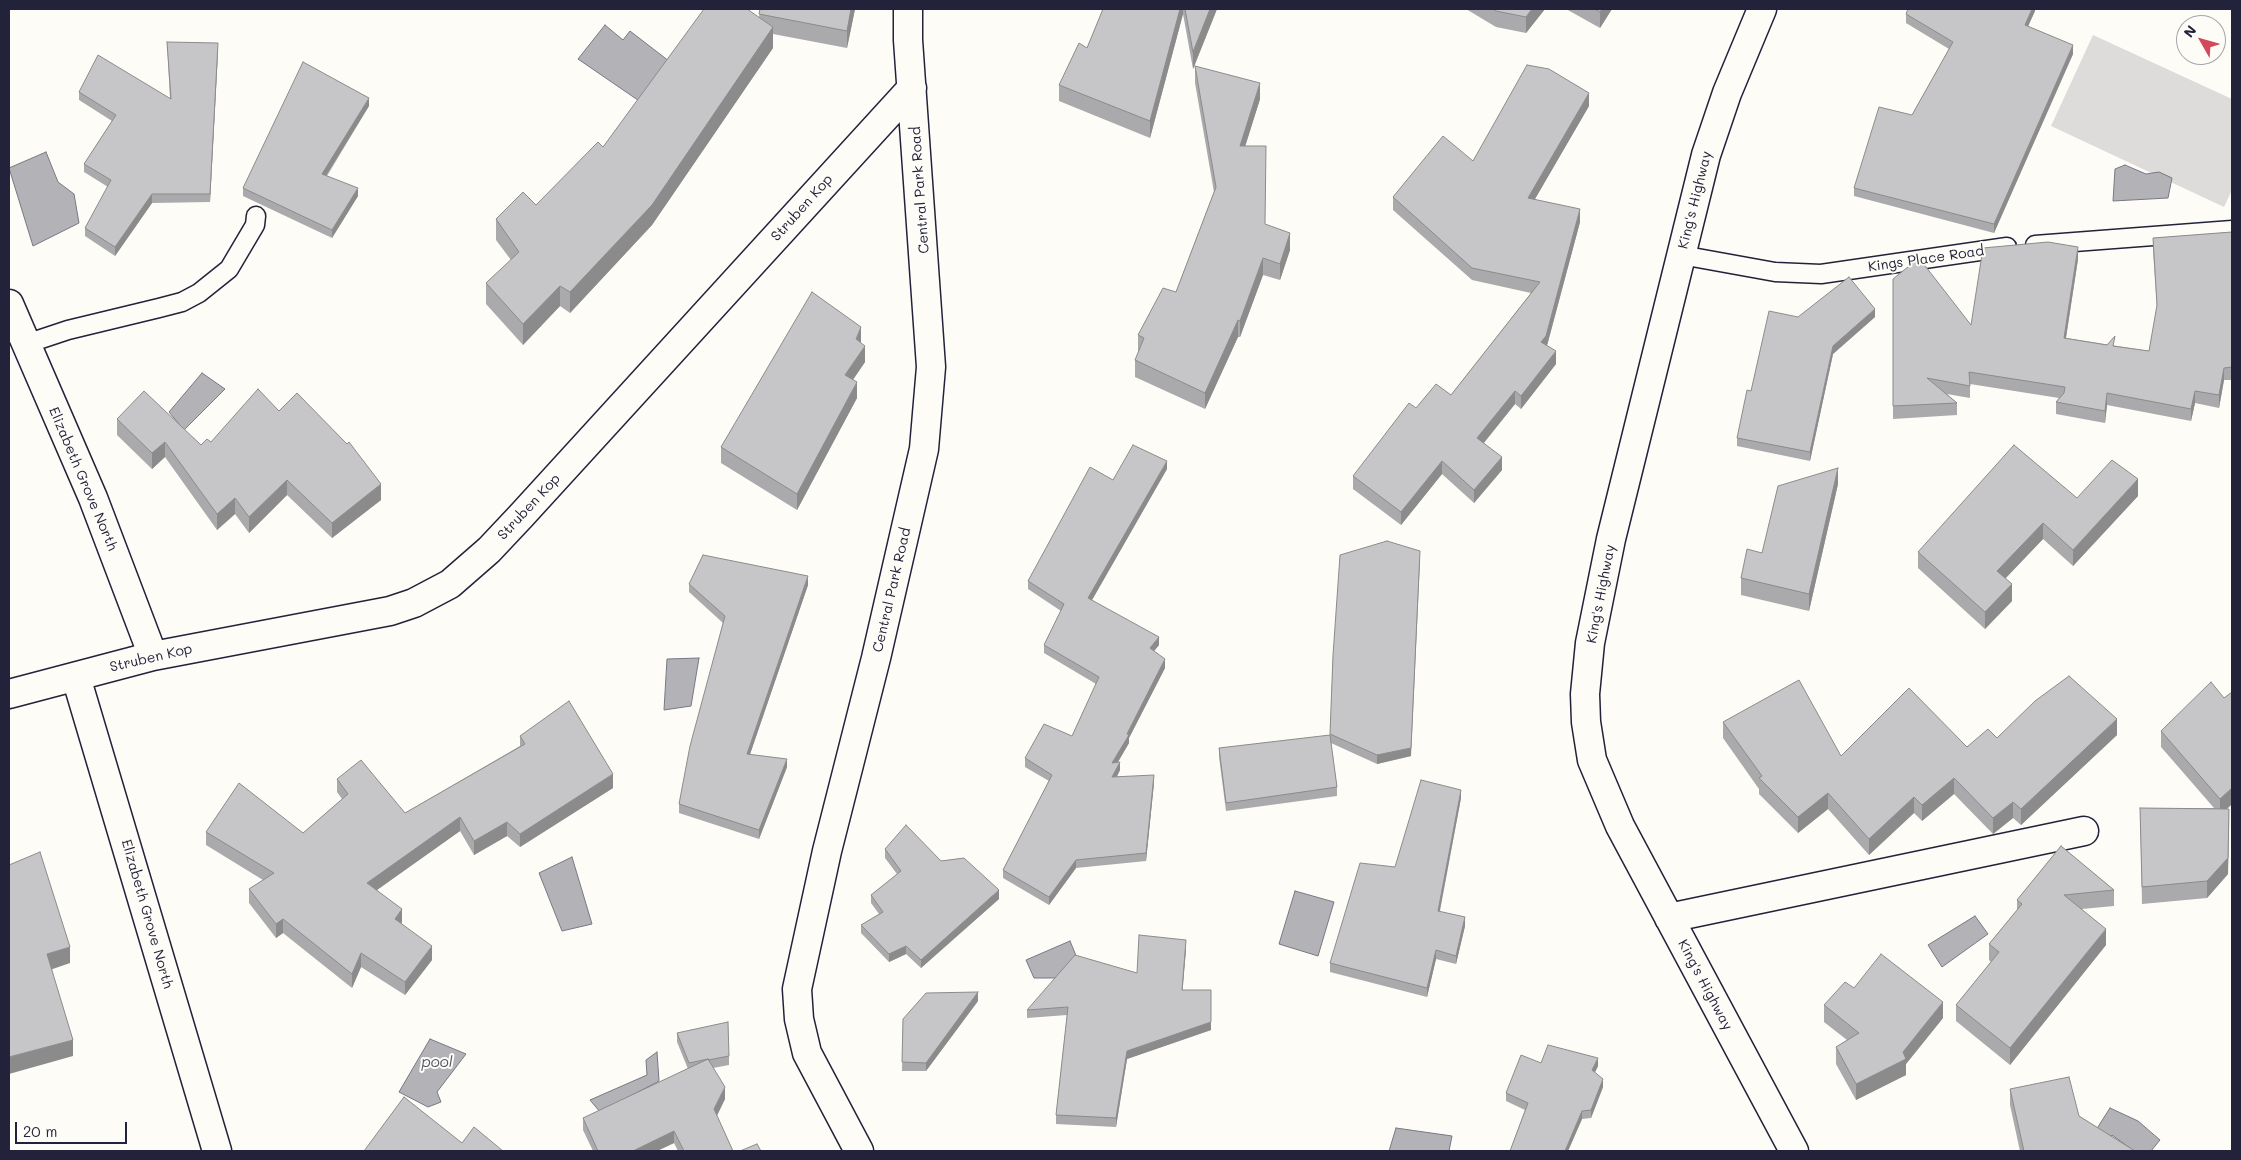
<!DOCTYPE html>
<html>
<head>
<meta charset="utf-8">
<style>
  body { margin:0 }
  #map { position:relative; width:2241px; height:1160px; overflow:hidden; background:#fdfcf7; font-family:Mali,sans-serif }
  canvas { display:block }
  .frame { position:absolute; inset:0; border:10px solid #22223b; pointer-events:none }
  .north { position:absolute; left:2176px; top:15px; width:50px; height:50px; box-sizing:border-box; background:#fdfcf7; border:1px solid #a5a5ac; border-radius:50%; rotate:308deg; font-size:14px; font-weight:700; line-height:20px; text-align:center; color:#22223b }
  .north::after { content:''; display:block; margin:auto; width:18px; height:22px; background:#d1495b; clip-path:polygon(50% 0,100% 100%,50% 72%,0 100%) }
  .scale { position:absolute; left:15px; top:1122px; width:112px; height:22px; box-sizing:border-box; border:2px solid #22223b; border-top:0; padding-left:6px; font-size:15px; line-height:18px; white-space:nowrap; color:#22223b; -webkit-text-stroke:4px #fdfcf7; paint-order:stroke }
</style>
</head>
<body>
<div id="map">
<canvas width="2241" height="1160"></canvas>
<div class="frame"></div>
<div class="north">N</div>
<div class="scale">20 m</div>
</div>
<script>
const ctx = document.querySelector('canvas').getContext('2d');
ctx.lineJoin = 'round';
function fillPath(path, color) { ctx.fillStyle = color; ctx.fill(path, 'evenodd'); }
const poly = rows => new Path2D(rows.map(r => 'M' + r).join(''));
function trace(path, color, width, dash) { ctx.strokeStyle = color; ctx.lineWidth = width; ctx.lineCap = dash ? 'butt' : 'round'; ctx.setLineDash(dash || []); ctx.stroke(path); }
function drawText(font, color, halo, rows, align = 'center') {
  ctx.font = font + ' Mali,sans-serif'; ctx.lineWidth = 4; ctx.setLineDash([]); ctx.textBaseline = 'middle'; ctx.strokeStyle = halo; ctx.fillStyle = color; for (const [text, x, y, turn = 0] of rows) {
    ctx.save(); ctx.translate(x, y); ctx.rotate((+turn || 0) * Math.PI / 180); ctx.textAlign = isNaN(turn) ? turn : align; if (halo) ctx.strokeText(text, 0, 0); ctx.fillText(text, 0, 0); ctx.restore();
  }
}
fillPath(poly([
  [2093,35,2232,99,2232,190,2224,207,2051,126]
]), '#dddcdb');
const water = poly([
  [605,25,623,40,630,31,678,68,648,107,578,59,605,25],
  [46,152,58,182,74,194,79,223,33,246,9,168,46,152],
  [2125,165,2146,174,2159,172,2172,178,2168,198,2113,201,2115,169,2125,165],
  [202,373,225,389,184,430,169,412,202,373],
  [699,658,691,706,664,710,667,659,699,658],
  [572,857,592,924,562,931,539,873,572,857],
  [1295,891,1334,902,1318,956,1279,944,1295,891],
  [1975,916,1988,934,1942,967,1928,945,1975,916],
  [1070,941,1077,958,1062,978,1034,978,1026,960,1070,941],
  [430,1039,466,1054,437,1092,441,1102,428,1107,399,1092,430,1039],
  [657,1052,659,1081,600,1112,590,1100,647,1075,646,1060,657,1052],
  [2110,1108,2138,1121,2160,1140,2151,1151,2134,1151,2112,1135,2108,1140,2096,1130,2110,1108],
  [1396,1128,1452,1136,1449,1151,1389,1151,1396,1128]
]);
fillPath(water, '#b2b2b7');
trace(water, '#787885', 1);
const lane = poly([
  [2035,245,2232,230],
  [1681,255,1775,272,1821,274,2007,247],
  [26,344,68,330,159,308,182,302,199,293,229,269,255,225,256,216]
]);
const street = poly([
  [1762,9,1727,93,1706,155,1611,539,1590,643,1585,694,1586,722,1592,760,1620,826,1794,1151],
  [9,304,93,498,153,656],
  [76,677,217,1151],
  [9,694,153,656,390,611,414,603,450,584,489,550,521,516,912,88],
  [1669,918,2084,831],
  [859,1151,807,1053,799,1019,797,989,827,851,876,658,924,449,931,367,908,40,908,9]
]);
trace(lane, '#22223b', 21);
trace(street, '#22223b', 31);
trace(lane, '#fdfcf7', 18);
trace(street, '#fdfcf7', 28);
fillPath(poly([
  [760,9,855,9,847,48,773,34,773,48,652,225,570,313,560,306,523,345,486,304,486,283,511,260,496,240,496,219,536,205,603,147,759,17],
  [1103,9,1217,9,1193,69,1183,14,1150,138,1059,101,1059,85,1087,48],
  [1466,9,1545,9,1526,33,1496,27],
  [1566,9,1612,9,1600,28],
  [2035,9,2035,11,2028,26,2073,54,1994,233,1854,196,1854,188,1912,115,1949,49,1906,23,1906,14],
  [167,42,218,51,210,202,152,203,115,256,85,236,85,228,108,187,84,172,84,164,112,121,79,100,79,92,170,99],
  [1195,66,1260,99,1245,146,1265,225,1290,250,1280,280,1263,275,1240,337,1238,337,1205,409,1135,377,1135,360,1139,352,1138,351,1138,335,1176,292,1214,192,1195,83],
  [369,106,327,176,358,196,332,238,243,196,243,188],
  [1589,106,1535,199,1580,222,1547,346,1556,364,1521,409,1515,404,1484,443,1502,470,1474,503,1442,474,1401,525,1353,489,1353,476,1416,408,1451,395,1531,293,1472,280,1393,210,1393,197,1473,161],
  [2232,232,2232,380,2224,380,2219,408,2195,403,2191,421,2107,405,2105,423,2056,414,2056,402,2059,398,1970,384,1970,398,1947,394,1957,403,1957,415,1893,419,1893,279,1971,325,2078,259,2066,338,2149,351,2157,308,2153,250,2153,238],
  [1798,317,1875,317,1833,354,1810,461,1737,446,1737,438,1751,391],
  [861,343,865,362,853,380,857,398,797,510,721,463,721,447],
  [279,411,381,500,332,538,287,495,249,533,235,514,217,530,165,457,152,469,117,435,117,419,201,445,211,442],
  [1167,469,1092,600,1159,645,1154,651,1165,668,1129,738,1129,743,1118,762,1120,770,1117,777,1154,783,1146,861,1076,868,1049,905,1003,878,1003,870,1049,781,1025,767,1025,758,1072,736,1096,684,1044,653,1044,645,1061,611,1028,589,1028,581,1113,480],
  [1838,484,1809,611,1741,595,1741,578],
  [2138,496,2073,566,2043,539,2006,578,2012,601,1985,629,1918,568,1918,552,2077,498],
  [689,584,808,585,750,754,787,767,759,839,679,813,679,804,723,623,689,592],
  [1333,655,1411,756,1377,764,1331,743,1337,787,1337,796,1226,811,1219,757,1219,748,1330,736],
  [2232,692,2232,804,2227,809,2229,825,2228,874,2207,898,2142,904,2140,808,2214,808,2161,747,2161,731,2224,698],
  [1723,722,1841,756,1967,747,1997,738,2117,735,2021,825,2013,818,1993,834,1954,794,1922,821,1914,813,1869,855,1828,809,1798,833,1759,794,1759,789,1723,738],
  [520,736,613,788,520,847,507,836,474,855,460,831,377,890,402,922,401,924,432,960,405,995,361,967,352,988,283,933,276,938,249,903,249,889,263,880,206,845,206,832,303,833,342,799,337,792,337,779,405,813,520,746],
  [1461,798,1440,911,1465,926,1456,964,1436,959,1427,997,1330,972,1330,963,1395,867],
  [2061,846,2114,890,2114,906,2082,909,2106,945,2010,1065,1956,1021,1956,1005,1991,962,1989,960,1989,944,2017,910,2017,900],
  [885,849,941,861,999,899,921,968,906,954,889,962,861,933,861,925,879,914,871,903,871,895,897,874,885,858],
  [1186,949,1182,990,1211,1030,1127,1059,1116,1127,1056,1124,1056,1115,1067,1015,1027,1018,1027,1010,1137,973],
  [1854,988,1943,1018,1906,1064,1906,1075,1856,1100,1836,1064,1836,1047,1847,1040,1824,1022,1824,1005],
  [978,1001,926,1071,902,1071,903,1019],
  [677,1033,729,1056,729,1065,713,1068,725,1099,717,1116,733,1151,678,1151,674,1143,657,1151,593,1151,583,1130,583,1118,688,1069,677,1042],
  [1598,1066,1595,1072,1603,1087,1591,1118,1582,1119,1568,1151,1510,1151,1525,1110,1506,1101,1506,1093],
  [2010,1089,2079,1116,2135,1151,2020,1151,2010,1105]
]), '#aaaaac');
fillPath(poly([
  [851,9,855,9,847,48,847,31],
  [1180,9,1183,9,1183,14,1150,138,1150,121],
  [1210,9,1217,9,1193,69,1193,52],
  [1532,9,1545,9,1526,33,1526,17],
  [1602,9,1612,9,1600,28,1600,12],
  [2032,9,2035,9,2035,11,2025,33,2025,25],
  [773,27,773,48,652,225,570,313,570,292],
  [218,43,218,51,210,202,210,194],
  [2073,45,2073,54,1994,233,1994,224],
  [1260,83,1260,99,1240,163,1240,146],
  [1589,93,1589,106,1528,211,1528,198],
  [369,98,369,106,322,182,322,174],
  [358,188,358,196,332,238,332,230],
  [152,194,152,203,115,256,115,247],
  [1580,209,1580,222,1546,349,1541,342],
  [1290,233,1290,250,1280,280,1280,264],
  [2078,247,2078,259,2064,350,2064,338],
  [1263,258,1263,275,1240,337,1240,321],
  [560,286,560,306,523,345,523,324],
  [1875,309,1875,317,1833,354,1810,461,1810,452,1833,346],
  [1238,320,1238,337,1205,409,1205,393],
  [861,327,861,343,856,339],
  [865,346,865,362,845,391,845,375],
  [1556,351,1556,364,1521,409,1521,396],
  [2224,368,2224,380,2219,408,2219,395],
  [857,382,857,398,797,510,797,494],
  [1515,391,1515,404,1477,451,1477,438],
  [2195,391,2195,403,2191,421,2191,409],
  [2107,393,2107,405,2105,423,2105,411],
  [165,442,165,457,152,469,152,453],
  [1502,457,1502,470,1474,503,1474,490],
  [1167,461,1167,469,1088,607,1088,598],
  [1442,461,1442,474,1401,525,1401,512],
  [1838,468,1838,484,1809,611,1809,594],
  [2138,479,2138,496,2073,566,2073,550],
  [287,480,287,495,249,533,249,517],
  [381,484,381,500,332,538,332,523],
  [235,498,235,514,217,530,217,514],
  [2043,523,2043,539,1997,587,1997,571],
  [1420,559,1411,756,1377,764,1377,755],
  [808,576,808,585,747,763,747,754],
  [2012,584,2012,601,1985,629,1985,612],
  [1159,637,1159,645,1150,656,1150,648],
  [1165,659,1165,668,1129,738,1129,743,1112,772,1112,763],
  [2117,719,2117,735,2021,825,2021,809],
  [787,759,787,767,759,839,759,830],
  [1120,762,1120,770,1112,785,1112,777],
  [613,774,613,788,520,847,520,834],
  [1154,775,1154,783,1146,861,1146,853],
  [1954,778,1954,794,1922,821,1922,805],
  [2232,788,2232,804,2220,815,2220,799],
  [1461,790,1461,798,1438,919,1438,911],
  [1828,793,1828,809,1798,833,1798,817],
  [1914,797,1914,813,1869,855,1869,839],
  [2013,802,2013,818,1993,834,1993,818],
  [2229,809,2228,874,2207,898,2207,881],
  [460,817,460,831,367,897,367,883],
  [507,822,507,836,474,855,474,841],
  [1076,860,1076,868,1049,905,1049,897],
  [999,890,999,899,921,968,921,960],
  [402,909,402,922,395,933,395,919],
  [1465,917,1465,926,1456,964,1456,956],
  [283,919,283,933,276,938,276,924],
  [2106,929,2106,945,2010,1065,2010,1048],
  [1186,940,1186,949,1182,998,1182,990],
  [432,946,432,960,405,995,405,982],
  [906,946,906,954,889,962,889,954],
  [70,947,70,963,47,971,47,954],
  [1436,950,1436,959,1427,997,1427,988],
  [361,953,361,967,352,988,352,974],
  [978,992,978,1001,926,1071,926,1063],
  [1943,1002,1943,1018,1906,1064,1906,1075,1856,1100,1856,1084,1903,1052],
  [1211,1022,1211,1030,1127,1059,1116,1127,1116,1118,1127,1051],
  [73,1040,73,1056,9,1074,9,1057],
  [1598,1058,1598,1066,1592,1078,1592,1070],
  [1603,1079,1603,1087,1591,1118,1591,1110],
  [725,1087,725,1099,714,1121,714,1109],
  [1582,1111,1582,1119,1568,1151,1565,1151],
  [674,1131,674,1143,657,1151,633,1151]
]), '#8b8b8c');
const building = poly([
  [704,9,747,9,773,27,652,205,570,292,560,286,523,324,486,283,519,252,496,219,523,192,536,205,598,142,603,147,704,9],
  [760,9,851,9,847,31,759,14,760,9],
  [1103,9,1180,9,1150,121,1059,85,1079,43,1087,48,1103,9],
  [1185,9,1210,9,1193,52,1185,9],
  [1493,9,1532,9,1526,17,1496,11,1493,9],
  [1595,9,1602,9,1600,12,1595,9],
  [1908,9,2032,9,2025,25,2073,45,1994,224,1854,188,1879,107,1912,115,1953,42,1906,14,1908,9],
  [167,42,218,43,210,194,152,194,115,247,85,228,111,180,84,164,116,115,79,92,98,55,171,99,167,42],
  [303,62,369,98,322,174,358,188,332,230,243,188,303,62],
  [1527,65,1549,69,1589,93,1528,198,1580,209,1546,336,1541,342,1556,351,1521,396,1515,391,1477,438,1502,457,1474,490,1442,461,1401,512,1353,476,1409,403,1416,408,1436,384,1451,395,1540,282,1472,268,1393,197,1443,136,1473,161,1527,65],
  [1195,66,1260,83,1240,146,1266,146,1265,224,1290,233,1280,264,1263,258,1240,321,1238,320,1205,393,1135,360,1144,338,1138,335,1163,288,1176,292,1216,187,1195,66],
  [2232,232,2232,367,2224,368,2219,395,2195,391,2191,409,2107,393,2105,411,2056,402,2064,393,2065,387,1969,372,1970,386,1927,378,1957,403,1893,406,1893,279,1919,258,1971,325,1983,248,2048,242,2078,247,2064,338,2107,345,2115,336,2113,346,2149,351,2157,305,2153,238,2232,232],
  [1849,277,1875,309,1833,346,1810,452,1737,438,1747,390,1751,391,1769,311,1798,317,1849,277],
  [812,292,861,327,856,339,865,346,845,375,857,382,797,494,721,447,812,292],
  [258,389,279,411,297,393,347,444,349,442,381,484,332,523,287,480,249,517,235,498,217,514,165,442,152,453,117,419,144,391,201,445,207,439,211,442,258,389],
  [1133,445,1167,461,1088,598,1159,637,1150,648,1165,659,1127,734,1129,735,1112,763,1120,762,1112,777,1154,775,1146,853,1076,860,1049,897,1003,870,1052,775,1025,758,1044,724,1072,736,1099,677,1044,645,1064,604,1028,581,1090,467,1113,480,1133,445],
  [2014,445,2077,498,2112,460,2138,479,2073,550,2043,523,1997,571,2012,584,1985,612,1918,552,2014,445],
  [1838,468,1809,594,1741,578,1747,549,1762,553,1778,486,1838,468],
  [1387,541,1420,551,1411,748,1377,755,1330,734,1333,655,1340,555,1387,541],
  [703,555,808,576,747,754,787,759,759,830,679,804,690,746,725,616,689,584,703,555],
  [2069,676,2117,719,2021,809,2013,802,1993,818,1954,778,1922,805,1914,797,1869,839,1828,793,1798,817,1759,778,1762,776,1723,722,1799,680,1841,756,1909,688,1967,747,1988,729,1997,738,2035,701,2069,676],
  [2211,682,2224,698,2232,692,2232,788,2220,799,2161,731,2211,682],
  [569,701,613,774,520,834,507,822,474,841,460,817,367,883,402,909,395,919,432,946,405,982,361,953,352,974,283,919,276,924,249,889,274,873,206,832,239,783,303,833,348,794,337,779,361,760,405,813,525,744,520,736,569,701],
  [1330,735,1337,787,1226,803,1219,748,1330,735],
  [1421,780,1461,790,1438,911,1465,917,1456,956,1436,950,1427,988,1330,963,1360,863,1395,867,1421,780],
  [2140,808,2229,809,2228,858,2207,881,2142,887,2140,808],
  [906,825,941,861,964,858,999,890,921,960,906,946,889,954,861,925,883,912,871,895,901,871,885,849,906,825],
  [2061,846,2114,890,2064,895,2106,929,2010,1048,1956,1005,1999,952,1989,944,2022,904,2017,900,2061,846],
  [40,852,70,947,47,954,73,1040,9,1057,9,865,40,852],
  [1139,935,1186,940,1182,990,1211,990,1211,1022,1127,1051,1116,1118,1056,1115,1068,1007,1027,1010,1075,955,1137,973,1139,935],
  [1881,954,1943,1002,1903,1052,1906,1059,1856,1084,1836,1047,1859,1033,1824,1005,1845,982,1854,988,1881,954],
  [978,992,926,1063,902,1062,903,1019,926,993,978,992],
  [728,1022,729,1056,708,1060,708,1059,689,1063,677,1033,728,1022],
  [1548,1045,1598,1058,1592,1070,1603,1079,1591,1110,1582,1111,1565,1151,1510,1151,1528,1103,1506,1093,1521,1055,1541,1063,1548,1045],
  [708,1059,725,1087,714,1109,733,1151,684,1151,674,1131,633,1151,598,1151,583,1118,708,1059],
  [2069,1077,2079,1116,2135,1151,2024,1151,2010,1089,2069,1077],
  [404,1097,462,1143,474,1127,503,1151,364,1151,404,1097],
  [757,1144,761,1151,740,1151,757,1144]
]);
fillPath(building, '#c6c6c8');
trace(building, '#8b8b8c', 1);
drawText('14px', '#22223b', '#fdfcf7', [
  ["Central Park Road",920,190,-94],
  ["King's Highway",1695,200,-76],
  ["Struben Kop",802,208,-48],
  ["Kings Place Road",1926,259,-8],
  ["Elizabeth Grove North",83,479,67],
  ["Struben Kop",529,507,-47],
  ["Central Park Road",892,590,-77],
  ["King's Highway",1601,594,-79],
  ["Struben Kop",151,658,-13],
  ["Elizabeth Grove North",147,914,74],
  ["King's Highway",1705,985,62]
]);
drawText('italic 15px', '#545466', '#fdfcf7', [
  ["pool",437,1062]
]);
</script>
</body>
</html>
